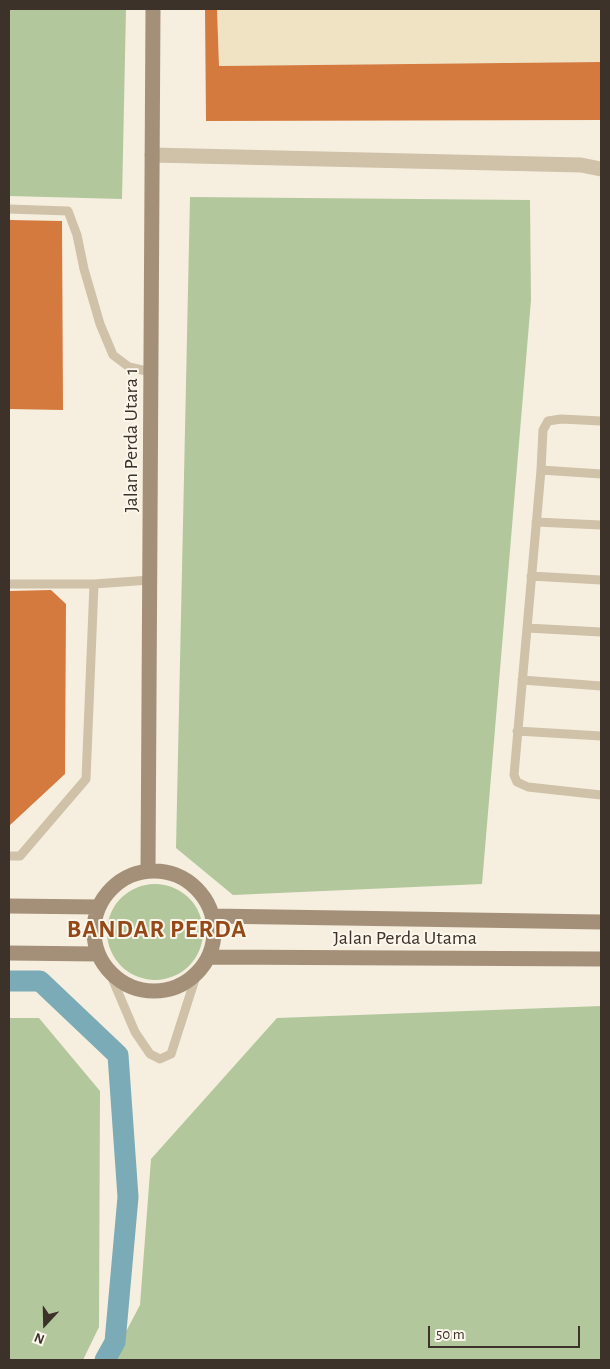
<!DOCTYPE html>
<html>
<head>
<meta charset="utf-8">
<style>
  body { margin:0 }
  #map { position:relative; width:610px; height:1369px; overflow:hidden; background:#f6efdf; font-family:"Alegreya Sans",sans-serif }
  canvas { display:block }
  .frame { position:absolute; inset:0; border:10px solid #3c3229; pointer-events:none }
  .north { position:absolute; left:20px; top:1299px; width:50px; height:50px; -webkit-text-stroke:4px #fcf7ec; paint-order:stroke; rotate:201deg; font-size:14px; font-weight:700; line-height:20px; text-align:center; color:#3c3229 }
  .north::after { content:''; display:block; margin:auto; width:18px; height:22px; background:#3c3229; clip-path:polygon(50% 0,100% 100%,50% 72%,0 100%) }
  .scale { position:absolute; left:428px; top:1326px; width:152px; height:22px; box-sizing:border-box; border:2px solid #3c3229; border-top:0; padding-left:6px; font-size:15px; line-height:18px; white-space:nowrap; color:#3c3229; -webkit-text-stroke:4px #fcf7ec; paint-order:stroke }
</style>
</head>
<body>
<div id="map">
<canvas width="610" height="1369"></canvas>
<div class="frame"></div>
<div class="north">N</div>
<div class="scale">50 m</div>
</div>
<script>
const ctx = document.querySelector('canvas').getContext('2d');
ctx.lineJoin = 'round';
function fillPath(path, color) { ctx.fillStyle = color; ctx.fill(path, 'evenodd'); }
const poly = rows => new Path2D(rows.map(r => 'M' + r).join(''));
function trace(path, color, width, dash) { ctx.strokeStyle = color; ctx.lineWidth = width; ctx.lineCap = dash ? 'butt' : 'round'; ctx.setLineDash(dash || []); ctx.stroke(path); }
function drawText(font, color, halo, rows, align = 'center') {
  ctx.font = font + ' "Alegreya Sans",sans-serif'; ctx.lineWidth = 4; ctx.setLineDash([]); ctx.textBaseline = 'middle'; ctx.strokeStyle = halo; ctx.fillStyle = color; for (const [text, x, y, turn = 0] of rows) {
    ctx.save(); ctx.translate(x, y); ctx.rotate((+turn || 0) * Math.PI / 180); ctx.textAlign = isNaN(turn) ? turn : align; if (halo) ctx.strokeText(text, 0, 0); ctx.fillText(text, 0, 0); ctx.restore();
  }
}
fillPath(poly([
  [9,9,126,9,122,199,9,196],
  [190,197,530,200,531,300,482,884,233,895,176,848],
  '107 932a48 48 0 1 1 96 0a48 48 0 1 1-96 0Z',
  [601,1006,601,1360,111,1360,140,1305,151,1159,277,1018],
  [9,1018,39,1018,100,1091,99,1327,83,1360,9,1360]
]), '#b2c79c');
fillPath(poly([
  [217,9,601,9,601,62,219,66]
]), '#efe3c4');
trace(poly([
  [9,981,40,981,118,1055,128,1197,115,1342,105,1360]
]), '#7aabb7', 21);
fillPath(poly([
  [205,9,217,9,219,66,601,62,601,120,206,121],
  [9,220,62,221,63,410,9,409],
  [51,590,66,604,65,774,9,826,9,591]
]), '#d47a3e');
trace(poly([
  [9,209,68,211,77,235,84,269,100,324,113,355,129,367,151,372],
  [601,421,561,419,548,421,543,430,541,470,514,775,517,782,528,787,601,795],
  [541,470,601,474],
  [536,522,601,525],
  [531,576,601,580],
  [9,584,94,584],
  [527,628,601,632],
  [522,680,601,686],
  [517,731,601,736],
  [9,856,20,856,86,779,94,584,150,580],
  [109,971,135,1032,150,1054,160,1059,171,1054,197,973]
]), '#d0c1a9', 9);
trace(poly([
  [152,155,581,165,601,169]
]), '#d0c1a9', 15);
trace(poly([
  [148,871,153,9],
  '94 931a60 60 0 1 1 120 0a60 60 0 1 1-120 0Z',
  [9,906,98,907],
  [212,916,601,922],
  [9,953,98,954],
  [209,957,601,959]
]), '#a49079', 15);
drawText('20px', '#3c3229', '#fcf7ec', [
  ["Jalan Perda Utara 1",131,440,-90],
  ["Jalan Perda Utama",405,938]
]);
ctx.letterSpacing = '1px';
drawText('bold 25px', '#964918', '#fcf7ec', [
  ["BANDAR PERDA",157,929]
]);
ctx.letterSpacing = '0px';
</script>
</body>
</html>
